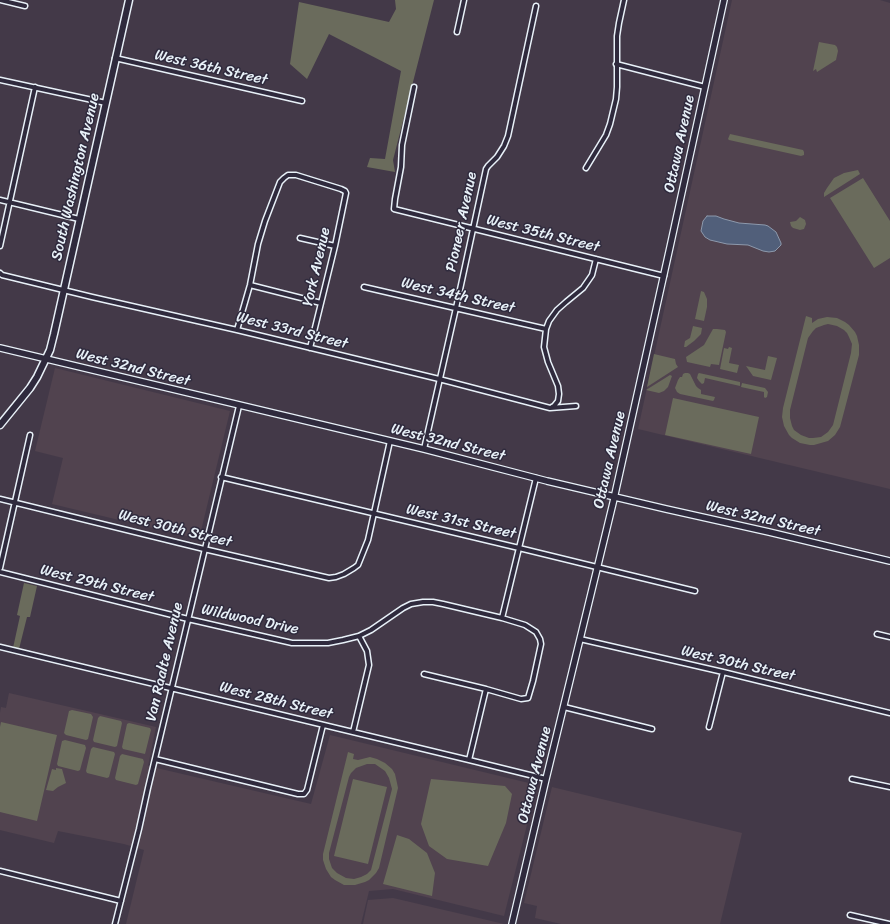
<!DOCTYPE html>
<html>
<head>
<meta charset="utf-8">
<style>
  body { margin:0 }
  canvas { display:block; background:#433948 }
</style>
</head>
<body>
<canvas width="890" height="924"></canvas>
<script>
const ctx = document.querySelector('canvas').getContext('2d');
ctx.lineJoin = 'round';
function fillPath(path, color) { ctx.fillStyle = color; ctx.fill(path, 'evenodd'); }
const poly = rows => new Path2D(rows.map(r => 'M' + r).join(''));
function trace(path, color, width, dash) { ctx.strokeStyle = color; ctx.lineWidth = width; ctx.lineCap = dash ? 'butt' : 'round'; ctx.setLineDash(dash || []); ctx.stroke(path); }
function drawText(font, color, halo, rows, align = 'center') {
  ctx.font = font + ' Sriracha,sans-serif'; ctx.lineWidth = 3; ctx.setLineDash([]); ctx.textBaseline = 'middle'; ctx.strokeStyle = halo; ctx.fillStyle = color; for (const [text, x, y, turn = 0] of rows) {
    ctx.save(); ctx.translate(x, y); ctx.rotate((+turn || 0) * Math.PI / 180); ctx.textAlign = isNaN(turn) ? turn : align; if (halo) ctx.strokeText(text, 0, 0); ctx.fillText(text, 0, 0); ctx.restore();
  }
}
fillPath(poly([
  [732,0,880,0,890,3,890,489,638,429],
  [55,368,230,411,199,539,52,504,63,458,35,451],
  [9,693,156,727,148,766,311,804,330,735,537,785,504,916,393,889,369,891,361,924,126,924,144,850,124,844,58,831,54,843,0,830,0,713,1,707,6,708],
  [552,787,742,833,720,924,561,924,535,918,537,906,524,903],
  [393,898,504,924,363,924,368,900]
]), '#51434f');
fillPath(poly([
  [395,0,434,0,393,160,395,172,367,167,370,158,385,159,401,71,329,34,307,79,290,64,299,2,389,22,396,9],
  [819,42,835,45,837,47,838,51,836,60,817,72,816,69,813,71],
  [730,134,803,150,804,152,804,155,801,156,729,140,728,139],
  [858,170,860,174,824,197,824,193,827,188,834,178,844,173],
  [863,178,890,221,890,258,874,268,830,198],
  [800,217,805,220,806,224,804,229,800,230,793,228,791,226,790,222,796,221],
  [701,291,704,292,707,299,707,307,704,321,695,319],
  [806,316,812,318,812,323,818,319,827,317,837,318,845,322,849,325,855,332,857,336,859,345,859,355,840,427,835,435,828,441,814,445,810,445,800,443,792,438,789,435,784,426,782,417,783,408],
  [828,324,837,326,844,330,847,333,849,337,852,344,851,353,833,425,828,432,821,437,813,438,809,438,801,435,794,430,792,426,790,418,790,410,808,338,813,331,816,328,824,325],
  [693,326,702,328,701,334,694,341,686,347,684,347,685,341,690,338],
  [713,329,717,329,725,330,726,332,719,365,711,364,710,367,687,362,686,357,704,345],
  [729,347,732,348,729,363,739,365,737,373,720,369,724,348,728,349],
  [654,354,675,359,676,364,678,367,647,387],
  [768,356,777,358,771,380,753,376,746,366,765,370],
  [685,373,688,373,690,374,696,386,698,388,701,390,701,394,715,397,714,400,713,401,680,394,677,392,675,388,678,380,680,377,682,377,683,374],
  [699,373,740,382,740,386,705,378,704,383,702,384,699,381,697,378,698,374],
  [670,375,672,376,668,387,664,391,659,393,646,390],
  [742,383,765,388,768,392,767,397,765,398,764,397,764,392,741,387],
  [673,398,759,417,751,454,665,435],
  [24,583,37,586,30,617,27,617,19,649,13,648,20,616,17,615],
  [72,710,91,714,93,717,88,739,86,740,66,735,64,733,69,711],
  [100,716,121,721,122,723,117,746,115,747,94,742,93,740,98,718],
  [1,722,57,735,37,821,0,812,0,727],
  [129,723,150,728,151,730,145,754,123,749,122,747,127,724],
  [65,740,85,745,86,748,80,770,78,771,58,766,57,764,62,741],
  [93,747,114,752,115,754,109,777,107,778,87,773,86,771,91,749],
  [348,752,354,754,353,759,358,760,370,757,377,759,385,763,392,769,395,774,397,783,398,788,379,868,376,873,369,880,365,882,355,885,344,885,335,880,331,877,326,869,323,860,323,854],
  [367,764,375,764,385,771,389,778,392,789,371,870,367,874,361,877,354,879,346,878,337,873,332,868,329,859,329,853,349,777,351,773,356,768],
  [122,754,143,759,144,762,138,784,136,785,116,780,115,778,120,756],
  [56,768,62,769,66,783,58,787,53,791,46,790,52,769,56,770],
  [353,779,387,787,368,864,334,856],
  [431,779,505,786,512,794,506,823,488,866,447,859,429,846,421,824],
  [397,835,409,839,427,853,435,873,432,896,383,884]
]), '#6a6b5c');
const water = poly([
  [707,216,716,216,724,219,739,223,765,225,768,226,776,232,781,243,781,245,775,251,769,252,763,251,748,245,727,244,710,240,705,237,701,231,703,221,707,216]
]);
fillPath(water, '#515f7a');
trace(water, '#8d99ac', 1);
const street = poly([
  [0,0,25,6],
  [457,32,464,0],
  [115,58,302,101],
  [616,64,705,87],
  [0,80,106,103],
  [414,87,402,145,401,167,395,199,394,209,664,276],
  [586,168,606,135,610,124,616,99,617,87,617,36,619,23,624,0],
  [0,200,79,219],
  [300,238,335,246],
  [0,246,35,87],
  [0,273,2,275,92,297,237,330,439,379,550,408,576,406],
  [250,285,321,303],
  [364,287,546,329],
  [237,330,250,285,258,244,265,221,280,182,284,178,288,175,296,175,341,189,345,191,346,193,335,246,310,348],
  [552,407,554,406,558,401,559,394,558,386,548,362,544,347,546,329,549,321,557,310,566,302,583,288,592,275,596,259],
  [424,449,456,308,486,169,488,166,497,157,504,146,508,136,536,6],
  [221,477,519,548,695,591],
  [0,499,204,549,329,578,336,577,344,574,354,568,358,565,368,540,390,441],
  [0,568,30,435],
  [0,572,188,619,292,643,328,643,343,640,359,636,371,630,403,608,411,604,423,602,433,602,443,604,502,618,525,625,536,632,540,639,541,644,533,681,528,698,521,699,486,689,424,674],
  [502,618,536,478],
  [877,634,890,637],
  [580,639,723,672,890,713],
  [0,647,469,760,546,779],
  [564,707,652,729],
  [709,727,723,672],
  [353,732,369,665,367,651,359,636],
  [155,759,298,794,304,794,307,790,323,725],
  [469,760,486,689],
  [852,779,890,787],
  [0,871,121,901],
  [850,915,889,924],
  [115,924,139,829,148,788,239,406]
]);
const secondary = poly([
  [0,348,424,449,547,481,666,509,769,532,890,561],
  [512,924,546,779,580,639,613,503,670,247,724,0]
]);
const primary = poly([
  [0,425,30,388,37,377,50,350,54,334,129,0]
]);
trace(street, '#e8f1f8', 7);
trace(secondary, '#e8f1f8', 8);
trace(primary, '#e8f1f8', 9);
trace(street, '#2f2a3d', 4);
trace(secondary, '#2f2a3d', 5.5);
trace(primary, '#2f2a3d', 6);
drawText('15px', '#e8f1f8', '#2f2a3d', [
  ["West 36th Street",211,68,13],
  ["Ottawa Avenue",680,144,-78],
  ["South Washington Avenue",76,177,-77],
  ["Pioneer Avenue",462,222,-78],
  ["West 35th Street",543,234,14],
  ["York Avenue",317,267,-77],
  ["West 34th Street",458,296,13],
  ["West 33rd Street",292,331,14],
  ["West 32nd Street",133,368,14],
  ["West 32nd Street",448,443,14],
  ["Ottawa Avenue",610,460,-77],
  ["West 32nd Street",763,519,13],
  ["West 31st Street",461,522,13],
  ["West 30th Street",175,529,14],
  ["West 29th Street",97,584,14],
  ["Wildwood Drive",250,620,12],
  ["Van Raalte Avenue",165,662,-77],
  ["West 30th Street",738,664,13],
  ["West 28th Street",276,701,14],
  ["Ottawa Avenue",535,775,-76]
]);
</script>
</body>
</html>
